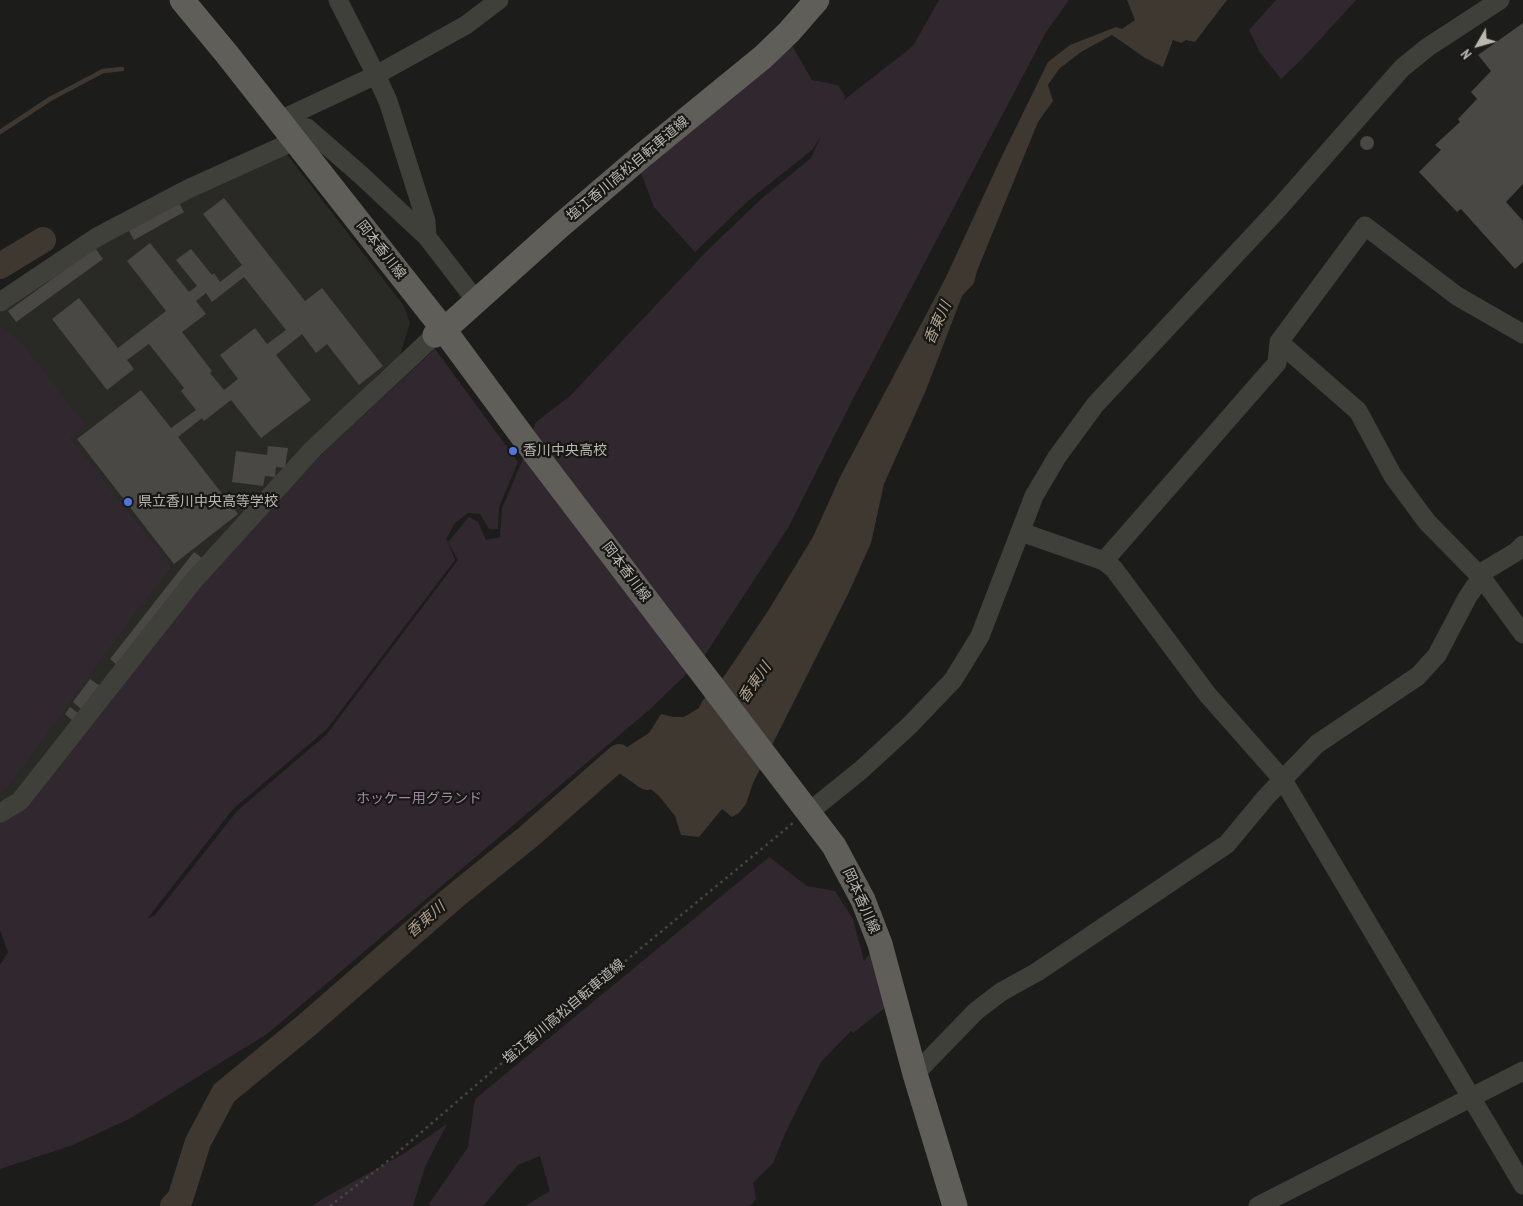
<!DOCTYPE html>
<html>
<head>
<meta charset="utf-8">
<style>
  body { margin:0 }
  #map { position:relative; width:1523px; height:1206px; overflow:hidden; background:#1c1c1a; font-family:"PT Sans Narrow",sans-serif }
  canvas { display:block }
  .north { position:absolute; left:1453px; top:20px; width:50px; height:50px; -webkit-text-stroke:4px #171715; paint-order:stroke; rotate:232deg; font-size:14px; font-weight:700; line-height:20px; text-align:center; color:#bab7ae }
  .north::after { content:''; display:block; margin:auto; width:18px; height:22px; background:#bab7ae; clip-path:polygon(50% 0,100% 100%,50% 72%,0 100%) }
</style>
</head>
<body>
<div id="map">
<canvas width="1523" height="1206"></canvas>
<div class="north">N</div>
</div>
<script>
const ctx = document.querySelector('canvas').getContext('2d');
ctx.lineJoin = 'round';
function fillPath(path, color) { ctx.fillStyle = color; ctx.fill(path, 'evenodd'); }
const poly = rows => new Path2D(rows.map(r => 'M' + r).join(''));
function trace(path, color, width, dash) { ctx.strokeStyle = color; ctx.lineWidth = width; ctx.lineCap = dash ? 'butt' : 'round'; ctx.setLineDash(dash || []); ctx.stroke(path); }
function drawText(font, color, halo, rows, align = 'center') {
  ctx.font = font + ' "PT Sans Narrow","Noto Sans JP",sans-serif'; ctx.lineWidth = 4.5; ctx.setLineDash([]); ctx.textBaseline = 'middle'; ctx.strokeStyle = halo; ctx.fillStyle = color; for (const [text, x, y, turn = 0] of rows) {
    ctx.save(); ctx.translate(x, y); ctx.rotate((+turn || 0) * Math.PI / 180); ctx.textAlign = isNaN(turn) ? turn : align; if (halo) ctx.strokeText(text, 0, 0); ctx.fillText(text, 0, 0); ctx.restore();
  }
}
fillPath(poly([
  [285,152,404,306,410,323,400,355,371,381,363,398,22,789,3,801,0,801,0,312,100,242]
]), '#292926');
fillPath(poly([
  [939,0,1069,0,1046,32,853,399,788,528,703,658,649,710,267,1034,131,1118,73,1145,0,1169,0,965,8,952,0,930,0,817,198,582,325,451,435,349,518,462,499,507,498,529,489,529,480,514,468,513,455,523,446,539,448,542,469,517,478,522,486,540,500,537,502,508,521,464,536,422,570,396,706,252,760,200,811,158,821,136,812,150,749,200,695,252,654,207,641,173,790,42,812,80,838,85,845,96,844,100,913,46],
  [448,542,458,560,326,735,237,811,155,915,147,919,233,809,327,729,455,560],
  [1276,0,1356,0,1302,59,1281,79,1259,51,1249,30],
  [0,325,23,345,86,426,70,438,172,567,138,609,13,780,0,794],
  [769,857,807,886,835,891,853,919,864,961,871,952,886,1007,853,1033,851,1031,821,1062,788,1127,773,1163,753,1183,756,1199,750,1206,525,1206,550,1191,540,1156,518,1165,483,1206,430,1206,429,1204,468,1147,475,1099],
  [447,1124,425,1167,413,1206,312,1206,324,1198,403,1154]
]), '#31282f');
fillPath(poly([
  [1127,0,1227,0,1195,42,1186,40,1181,43,1173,40,1163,67,1145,58,1112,35,1081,52,1059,69,1048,85,1053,101,1038,122,977,271,974,283,962,296,926,390,884,484,871,543,849,592,753,783,746,804,739,813,732,817,722,809,699,837,681,835,675,816,659,796,630,772,619,757,621,751,649,733,661,714,673,717,684,717,699,708,703,700,725,675,768,611,813,537,840,477,946,277,1001,158,1048,62,1070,45,1116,27,1122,29,1135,20]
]), '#3f3831');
trace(poly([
  [0,132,50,99,103,71,122,69]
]), '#3f3831', 4.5);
trace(poly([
  [0,266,43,240],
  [173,1206,180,1199,198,1142,224,1093,307,1025,455,896,528,837,619,757,647,777]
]), '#3f3831', 26);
fillPath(poly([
  [1523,23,1523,184,1506,202,1523,221,1523,262,1515,269,1461,209,1457,212,1419,172,1441,150,1435,145,1460,122,1458,119,1477,99,1471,92,1491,71,1478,55],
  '1360 143a7 7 0 1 1 14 0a7 7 0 1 1-14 0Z',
  [224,198,305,301,322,288,383,366,359,385,327,344,316,353,302,334,276,355,311,400,261,438,231,400,204,421,202,418,178,437,238,514,174,564,77,439,141,390,171,428,196,410,181,391,184,388,149,344,127,360,134,369,107,390,52,319,79,298,118,348,166,311,127,261,150,243,189,292,197,286,176,260,191,249,212,275,214,273,220,282,242,265,203,214],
  [244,277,286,330,267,344,255,328,220,355,238,379,224,390,210,373,212,371,182,332,206,314,196,301,206,293,212,302],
  [178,201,184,212,134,240,128,229],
  [95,248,103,259,16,322,8,311],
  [268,446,288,448,285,468,276,467,275,477,265,476,263,486,232,482,236,451,267,455],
  [194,552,202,558,117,665,110,659],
  [90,679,100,686,82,710,73,702],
  [70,707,78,713,73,721,65,714]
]), '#494844');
trace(poly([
  [330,1206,382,1166,510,1056,793,823]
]), '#474642', 2.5, [2.5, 4]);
trace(poly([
  [338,0,376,75,388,101,426,221,427,237],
  [278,121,307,128,362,176,427,237,477,302],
  [278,121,376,75,466,25,499,0],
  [0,302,97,237,188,189,294,141],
  [1279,342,1358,411,1393,476,1427,522,1482,578,1523,634],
  [1021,532,1104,561,1114,569,1207,694,1283,780,1523,1185],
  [1104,561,1277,363,1279,342,1365,226,1457,296,1523,334],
  [809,812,861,770,910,725,953,680,980,636,1034,496,1057,457,1095,405,1278,209,1402,68,1428,47,1500,0],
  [0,813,20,801,194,580,313,449,435,335],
  [915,1074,976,1011,1001,992,1037,972,1227,844,1266,797,1317,744,1418,676,1437,655,1467,598,1486,570,1516,552,1523,545],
  [1258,1206,1523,1071]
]), '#40403b', 19);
trace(poly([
  [182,0,226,53,444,330,537,456,834,846,863,900,880,944,915,1074,955,1206],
  [435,335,444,330,560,226,643,155,763,57,789,32,817,0]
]), '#5f5e58', 25);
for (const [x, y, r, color] of [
  [513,451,5,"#5075de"],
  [128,502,5,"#5075de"]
]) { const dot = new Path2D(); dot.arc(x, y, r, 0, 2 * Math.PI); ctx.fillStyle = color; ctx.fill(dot); trace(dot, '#171715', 2); }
drawText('14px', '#bab7ae', '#171715', [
  ["塩江香川高松自転車道線",628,169,-40],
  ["岡本香川線",381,250,52],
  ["岡本香川線",626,572,53],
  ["岡本香川線",861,901,66],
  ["塩江香川高松自転車道線",564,1012,-40]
]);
drawText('14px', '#bab7ae', '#171715', [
  ["香川中央高校",523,451],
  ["県立香川中央高等学校",138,502]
], 'left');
drawText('14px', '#a2879f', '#171715', [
  ["ホッケー用グランド",419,799]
]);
drawText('italic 15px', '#b09f89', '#171715', [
  ["香東川",938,323,-66],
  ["香東川",755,683,-55],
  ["香東川",426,920,-41]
]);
</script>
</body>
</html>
